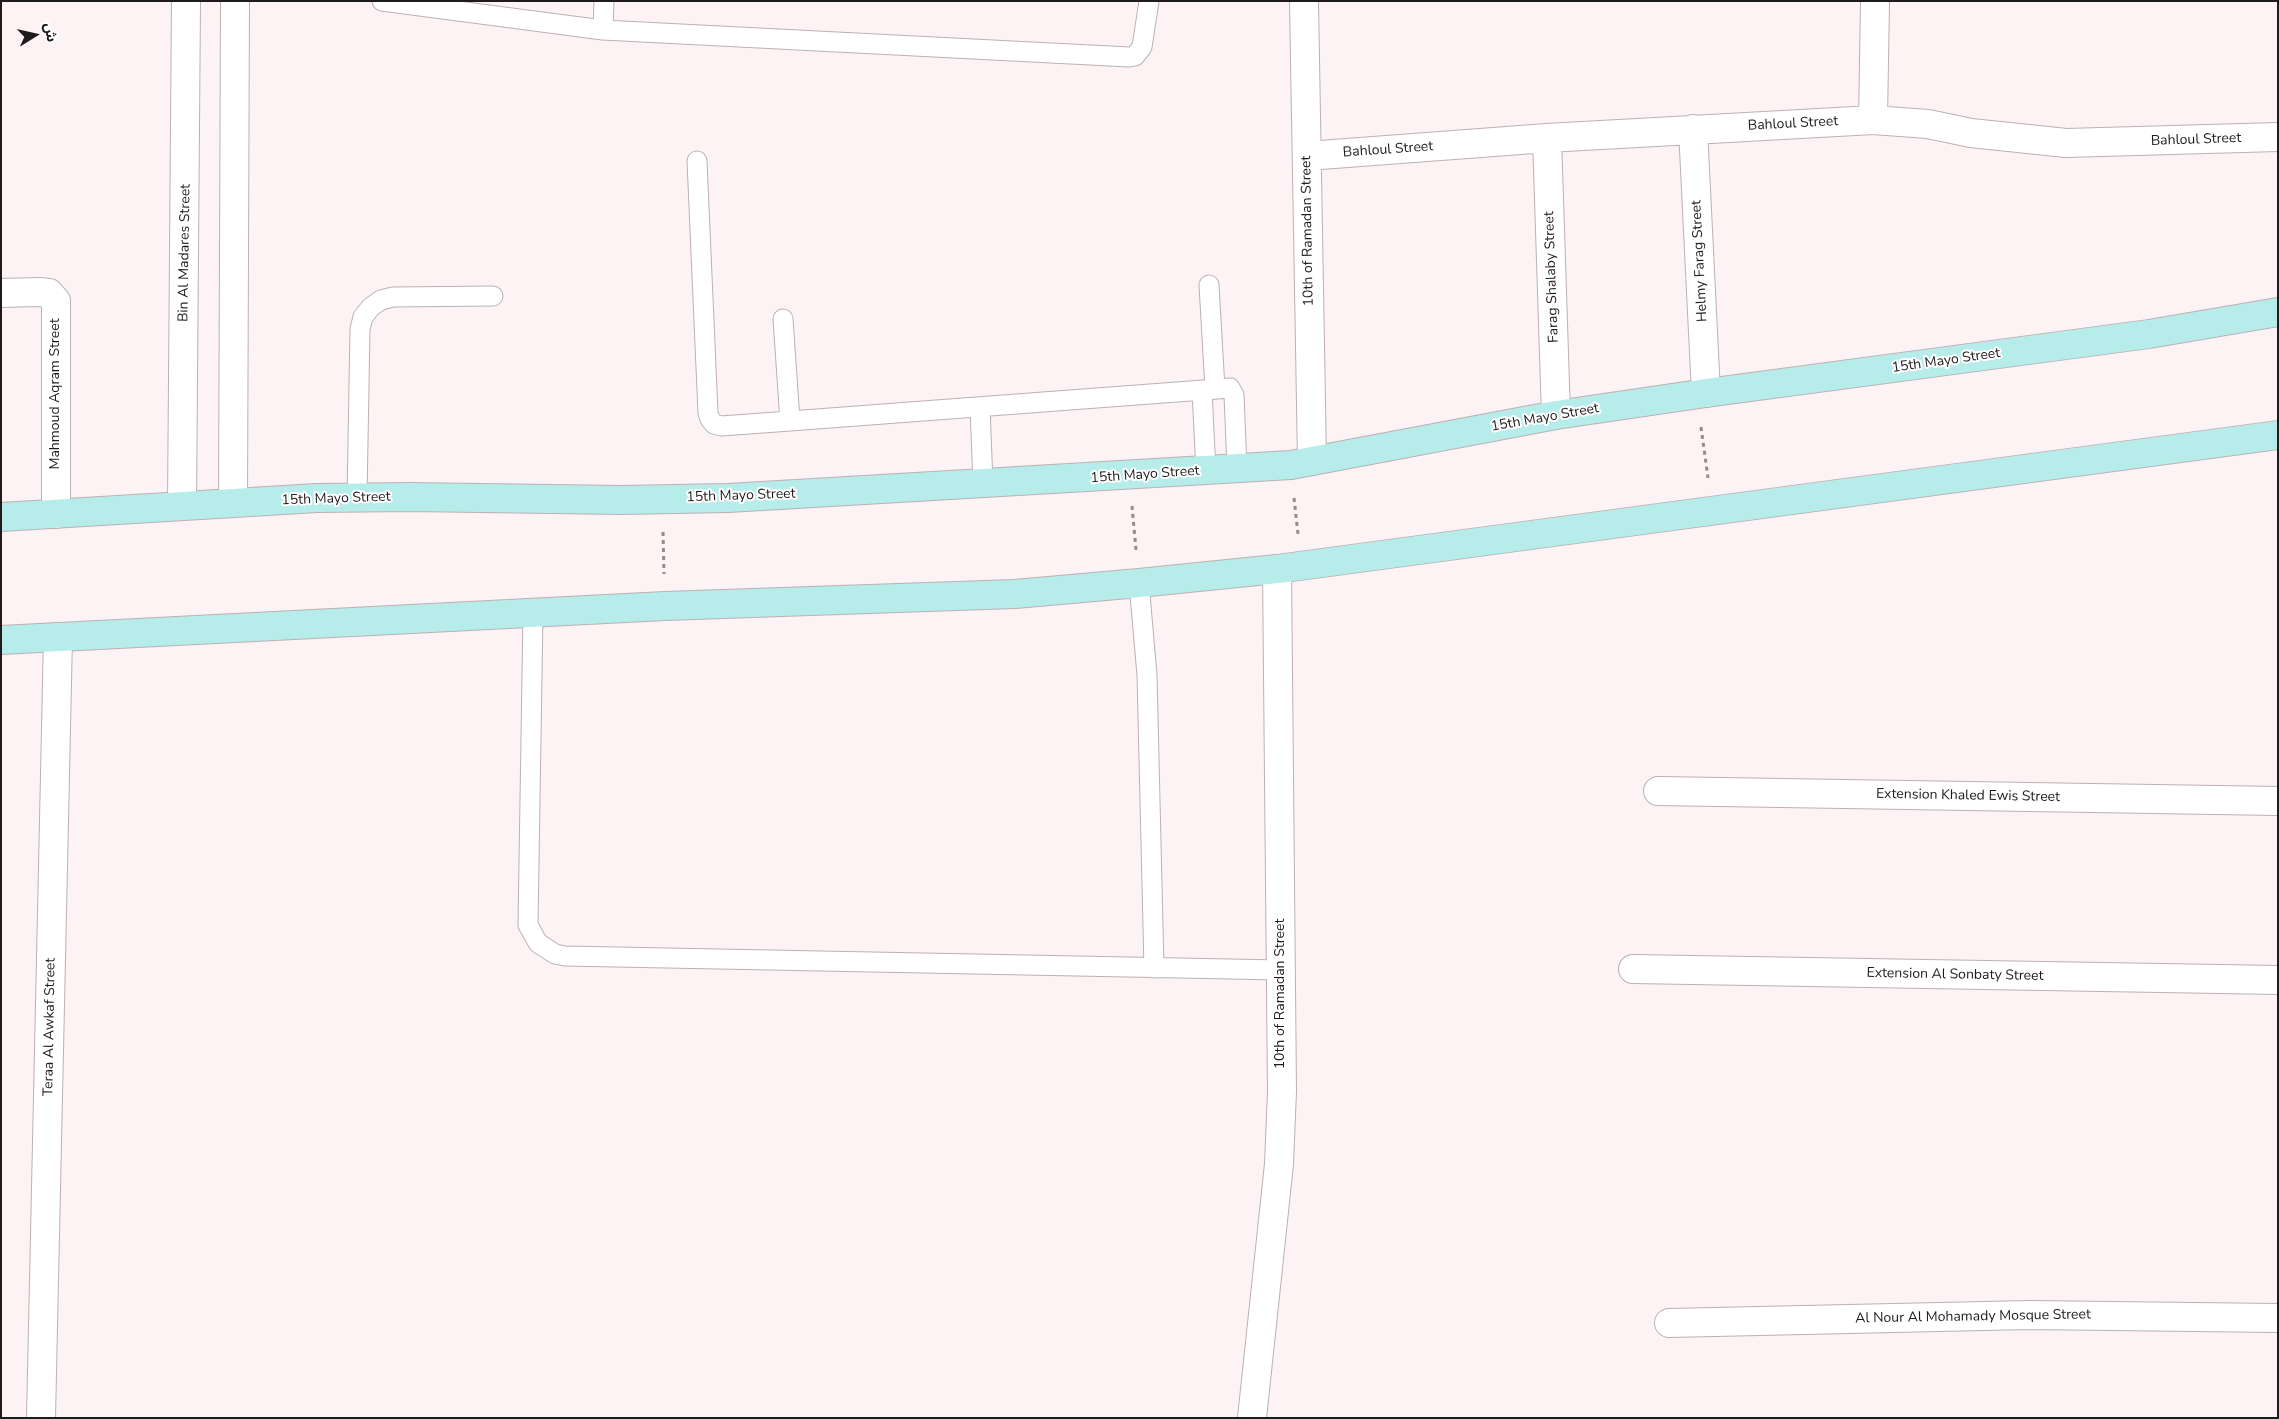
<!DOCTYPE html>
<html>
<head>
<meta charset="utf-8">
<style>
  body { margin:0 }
  #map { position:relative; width:2279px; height:1419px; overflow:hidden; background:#fdf2f4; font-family:"Nunito Sans","Noto Sans Arabic",sans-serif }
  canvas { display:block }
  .frame { position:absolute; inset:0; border:2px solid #1f1a1b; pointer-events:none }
  .north { position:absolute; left:10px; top:10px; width:50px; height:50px; -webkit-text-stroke:4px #fff; paint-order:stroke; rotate:80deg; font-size:14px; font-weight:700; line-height:20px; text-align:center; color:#1f1a1b }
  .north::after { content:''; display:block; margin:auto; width:18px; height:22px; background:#1f1a1b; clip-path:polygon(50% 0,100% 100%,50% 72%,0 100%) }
</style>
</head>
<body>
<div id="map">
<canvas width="2279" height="1419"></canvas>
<div class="frame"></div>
<div class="north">ش</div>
</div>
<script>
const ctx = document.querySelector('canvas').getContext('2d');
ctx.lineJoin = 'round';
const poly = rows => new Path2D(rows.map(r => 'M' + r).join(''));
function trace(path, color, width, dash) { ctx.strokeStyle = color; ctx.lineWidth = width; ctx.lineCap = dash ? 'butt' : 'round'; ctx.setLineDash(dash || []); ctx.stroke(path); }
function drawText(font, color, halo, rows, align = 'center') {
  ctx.font = font + ' "Nunito Sans",sans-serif'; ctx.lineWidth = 4; ctx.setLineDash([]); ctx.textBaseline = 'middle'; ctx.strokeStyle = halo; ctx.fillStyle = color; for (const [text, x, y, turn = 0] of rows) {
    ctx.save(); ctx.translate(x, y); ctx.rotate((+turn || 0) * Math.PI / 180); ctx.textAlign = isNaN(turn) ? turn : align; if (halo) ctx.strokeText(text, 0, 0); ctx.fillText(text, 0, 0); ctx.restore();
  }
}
const service = poly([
  [382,1,603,30,1129,57,1135,56,1142,47,1149,1],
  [603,30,604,1],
  [697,161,708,413,710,419,714,424,721,426,790,421,1230,388,1234,395,1237,468],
  [1209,285,1215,389],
  [783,319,790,421],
  [1202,391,1206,471],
  [980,407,983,484],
  [357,498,360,329,363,317,371,307,381,300,393,297,493,296],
  [1139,583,1147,675,1154,968],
  [533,613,528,925,538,943,555,954,565,956,1281,970]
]);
const minor = poly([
  [1873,120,1875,1],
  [1693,129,1706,393],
  [1547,138,1556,415],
  [1307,156,1547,138,1873,120,1928,124,1971,133,2066,143,2278,137],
  [1,293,39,292,49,293,56,301,56,514],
  [233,502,235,1],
  [182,506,186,1],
  [1658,791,2278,801],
  [1633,969,2278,980],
  [1669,1323,2029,1315,2278,1318],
  [41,1418,58,637],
  [1252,1418,1279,1164,1282,1091,1277,569]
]);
const tertiary = poly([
  [1304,1,1312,461]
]);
const secondary = poly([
  [1,517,317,498,410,497,622,500,728,498,1291,465,1556,415,1706,393,2149,334,2278,312],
  [1,640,665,606,1015,594,1139,583,1277,569,2278,435]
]);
trace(service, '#bdb0b3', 21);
trace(minor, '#bdb0b3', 30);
trace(tertiary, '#bdb0b3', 30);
trace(secondary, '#bdb0b3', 30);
trace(poly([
  [1701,427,1708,478],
  [1294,498,1298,534],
  [1132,506,1136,550],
  [663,532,664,574]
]), '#938b8c', 3, [4, 4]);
trace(service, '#fff', 19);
trace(minor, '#fff', 28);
trace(tertiary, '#fff', 28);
trace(secondary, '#b6edeb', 28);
drawText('14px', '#1f1a1b', '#fff', [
  ["Bahloul Street",1793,124,-3],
  ["Bahloul Street",2196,140,-2],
  ["Bahloul Street",1388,150,-4],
  ["10th of Ramadan Street",1308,231,-91],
  ["Bin Al Madares Street",185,253,-89],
  ["Helmy Farag Street",1700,261,-93],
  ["Farag Shalaby Street",1552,277,-92],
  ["15th Mayo Street",1946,361,-8],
  ["Mahmoud Aqram Street",56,394,-90],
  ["15th Mayo Street",1545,418,-10],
  ["15th Mayo Street",1145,475,-4],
  ["15th Mayo Street",741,496,-2],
  ["15th Mayo Street",336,499,-2],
  ["Extension Khaled Ewis Street",1968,796,1],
  ["Extension Al Sonbaty Street",1955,975,1],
  ["10th of Ramadan Street",1281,994,-90],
  ["Teraa Al Awkaf Street",50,1027,-89],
  ["Al Nour Al Mohamady Mosque Street",1973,1317,-1]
]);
</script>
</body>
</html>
